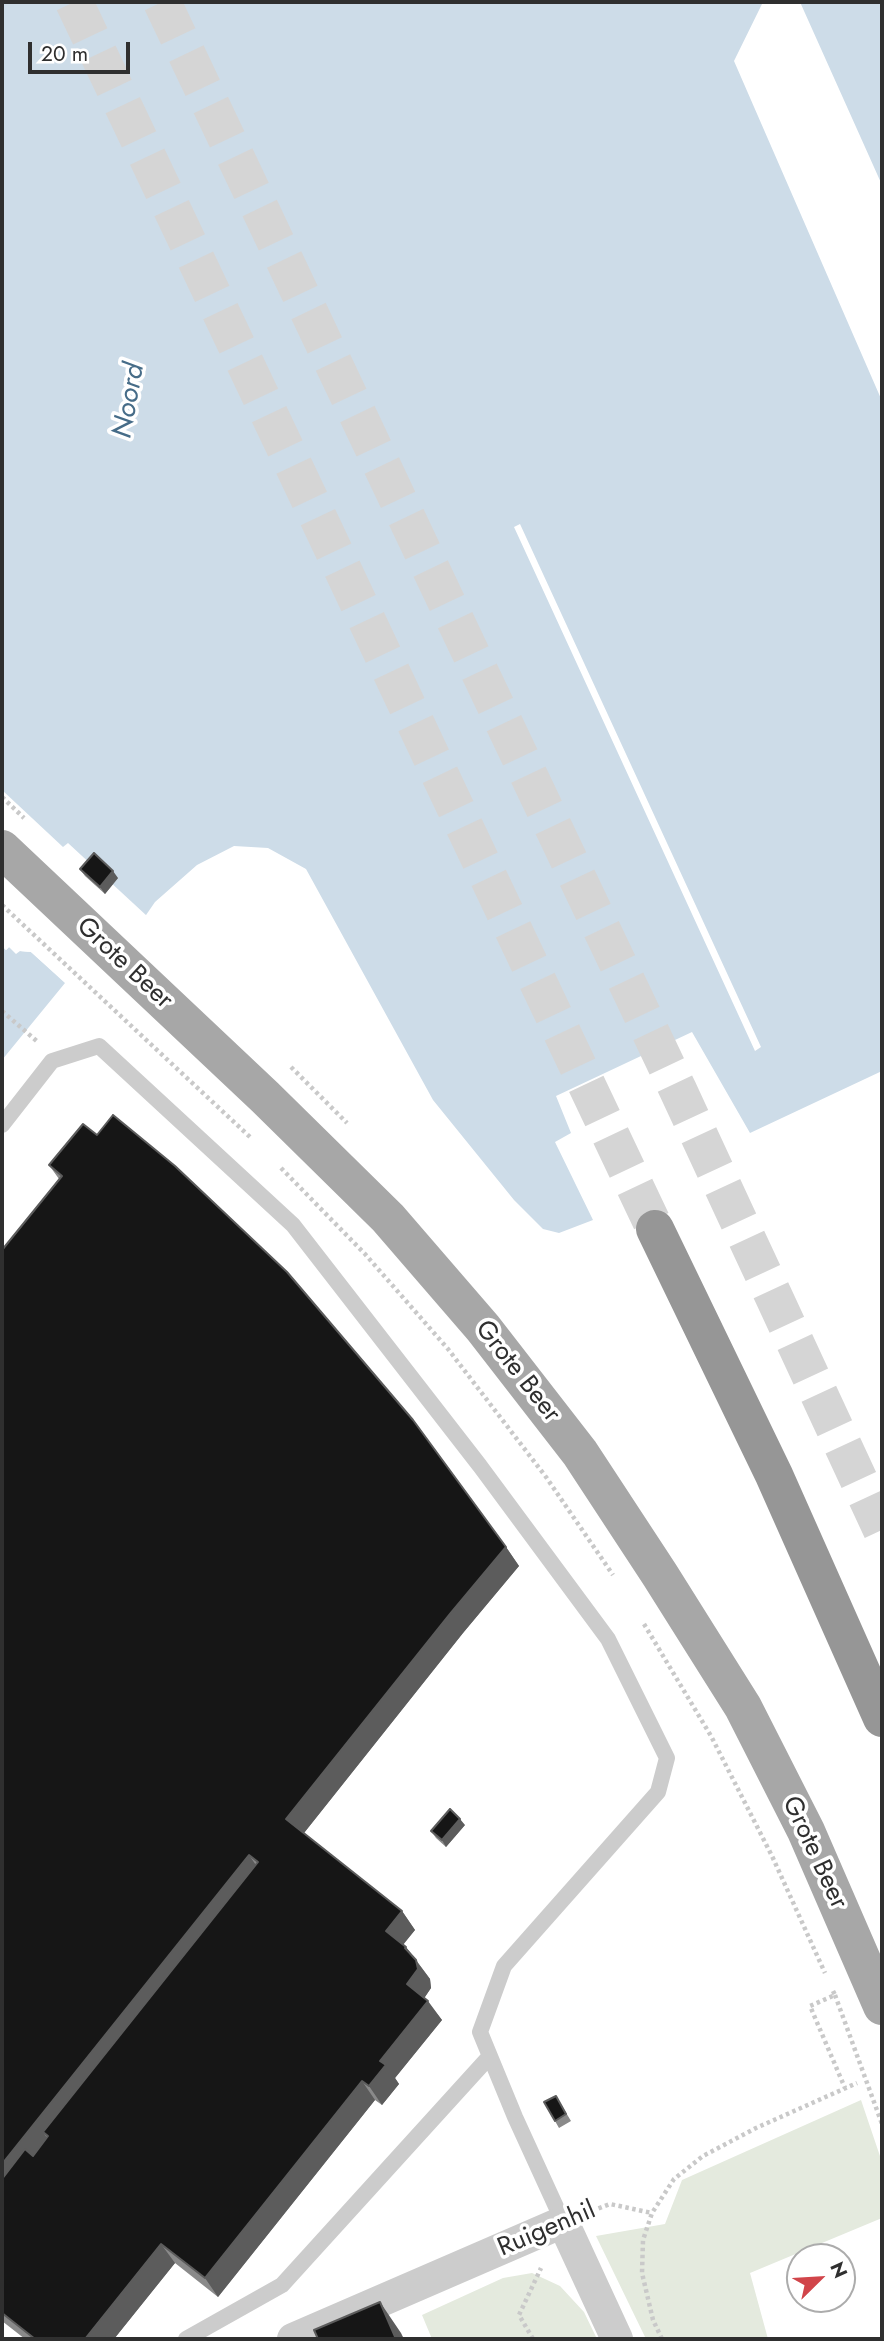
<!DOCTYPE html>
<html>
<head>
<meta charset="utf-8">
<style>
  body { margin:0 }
  #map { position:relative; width:884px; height:2341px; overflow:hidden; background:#fff; font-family:Jost,sans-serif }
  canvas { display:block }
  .frame { position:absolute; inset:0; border:4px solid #2f2f2f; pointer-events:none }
  .north { position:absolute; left:786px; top:2243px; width:70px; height:70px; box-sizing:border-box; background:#fff; border:2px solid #acacac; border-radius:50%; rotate:66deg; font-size:19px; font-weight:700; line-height:28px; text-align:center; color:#2f2f2f }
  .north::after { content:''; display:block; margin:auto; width:24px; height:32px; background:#d1454a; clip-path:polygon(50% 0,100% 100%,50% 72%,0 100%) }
  .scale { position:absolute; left:28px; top:42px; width:102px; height:32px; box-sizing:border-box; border:4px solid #2f2f2f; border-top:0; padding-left:9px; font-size:21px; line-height:24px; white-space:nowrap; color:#2f2f2f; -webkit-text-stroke:5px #fff; paint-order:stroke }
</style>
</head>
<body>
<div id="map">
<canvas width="884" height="2341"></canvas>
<div class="frame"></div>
<div class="north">N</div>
<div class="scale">20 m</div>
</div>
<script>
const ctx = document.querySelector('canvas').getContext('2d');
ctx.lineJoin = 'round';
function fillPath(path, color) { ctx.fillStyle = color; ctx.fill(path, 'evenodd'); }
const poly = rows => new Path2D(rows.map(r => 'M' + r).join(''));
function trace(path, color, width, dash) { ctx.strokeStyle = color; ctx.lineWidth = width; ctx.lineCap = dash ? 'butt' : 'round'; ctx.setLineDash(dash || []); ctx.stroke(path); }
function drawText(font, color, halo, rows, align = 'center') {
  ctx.font = font + ' Jost,sans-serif'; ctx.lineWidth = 7; ctx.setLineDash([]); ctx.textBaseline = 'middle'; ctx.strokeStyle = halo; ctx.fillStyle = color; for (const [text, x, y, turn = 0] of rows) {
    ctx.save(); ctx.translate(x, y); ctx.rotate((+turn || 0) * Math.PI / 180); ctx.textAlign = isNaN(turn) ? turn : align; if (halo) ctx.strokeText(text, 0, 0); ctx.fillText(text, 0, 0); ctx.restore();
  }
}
fillPath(poly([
  [861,2100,882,2162,882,2218,750,2273,768,2339,646,2339,596,2236,665,2224,682,2180],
  [532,2273,560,2286,584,2312,597,2339,432,2339,422,2315,503,2278]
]), '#e4eade');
fillPath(poly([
  [2,2,767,2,762,4,734,61,882,401,882,1071,750,1133,692,1032,556,1096,571,1133,555,1142,593,1220,559,1233,543,1229,514,1200,433,1100,306,869,268,848,234,846,197,865,155,902,144,918,68,844,2,915],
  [520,524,761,1047,755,1051,514,527],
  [800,2,882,2,882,185],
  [2,946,6,950,9,947,19,951,31,952,65,983,2,1060]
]), '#cddce8');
fillPath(poly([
  [2,790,63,847,68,843,147,916,142,921,68,848,2,919],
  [2,943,6,945,11,943,16,949,33,949,68,981,68,985,31,952,20,951,16,954,9,947,6,950,2,946]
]), '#fff');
trace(poly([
  [74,2,655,1229],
  [162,2,678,1090,882,1530]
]), '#d5d5d5', 38, [38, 19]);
trace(poly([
  [2,797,24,818],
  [2,905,250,1137],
  [2,1011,39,1043],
  [291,1067,347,1123],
  [281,1168,365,1254,448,1349,546,1477,613,1575],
  [644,1624,711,1736,772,1856,825,1973],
  [833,1991,835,1995,810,2006,845,2088],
  [592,2211,610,2204,652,2213],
  [533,2339,519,2315,541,2268],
  [662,2339,653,2320,642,2273,643,2240,652,2213,674,2179,703,2156,756,2128,857,2083]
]), '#c9c9c9', 4.5, [3.5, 3.5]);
trace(poly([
  [2,1125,52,1061,99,1046,293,1225,480,1466,608,1639,667,1758,658,1792,504,1966,480,2032,515,2117,563,2222],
  [186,2339,282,2285,490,2056]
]), '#ccc', 16);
trace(poly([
  [293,2339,563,2222,617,2339]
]), '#ccc', 32);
trace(poly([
  [2,849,265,1097,388,1218,483,1328,580,1453,660,1575,743,1707,806,1831,882,2006]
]), '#a7a7a7', 38);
trace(poly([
  [655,1229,774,1475,882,1718]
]), '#969696', 38);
trace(poly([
  [835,1995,882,2124]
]), '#c9c9c9', 4.5, [3.5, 3.5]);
fillPath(poly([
  [80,869,118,878,105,894,85,876],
  [49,1165,506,1547,519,1566,463,1633,304,1833,402,1911,415,1930,403,1944,416,1960,430,1979,431,1988,424,1998,442,2020,395,2078,399,2084,382,2105,375,2100,218,2297,175,2263,114,2339,25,2339,2,2321,2,1250,59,1179],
  [465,1825,446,1847,436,1838,431,1831],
  [556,2096,571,2121,559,2128,555,2121]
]), '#8a8a8a');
fillPath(poly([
  [113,871,118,878,105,894,100,887],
  [506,1547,519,1566,463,1633,300,1838,286,1819,450,1614],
  [460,1819,465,1825,446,1847,442,1840],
  [249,1855,262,1874,48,2136,43,2132,49,2141,2,2200,2,2164],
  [402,1911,415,1930,399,1950,386,1931],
  [406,1947,430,1979,431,1988,421,2003,407,1984,405,1948],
  [428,2001,442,2020,395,2078,399,2084,382,2105,369,2086,380,2061],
  [362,2081,375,2100,218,2297,205,2278],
  [161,2244,175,2263,114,2339,85,2339],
  [380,2302,401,2333,404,2339,396,2339]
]), '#5c5c5c');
const building = poly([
  [94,853,113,871,100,887,80,869,94,853],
  [113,1115,175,1166,287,1272,413,1420,506,1547,450,1614,286,1819,402,1911,386,1931,406,1947,405,1948,416,1960,418,1969,407,1984,428,2001,380,2061,386,2065,369,2086,362,2081,205,2278,161,2244,85,2339,35,2339,2,2313,2,2179,25,2149,33,2156,48,2136,43,2132,258,1862,249,1855,2,2164,2,1250,62,1176,49,1165,83,1124,97,1135,113,1115],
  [450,1809,460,1819,442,1840,431,1831,450,1809],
  [556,2096,566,2114,555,2121,544,2102,556,2096],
  [380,2302,396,2339,318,2339,314,2330,380,2302]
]);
fillPath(building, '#161616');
trace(building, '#5c5c5c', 2);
drawText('26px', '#2f2f2f', '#fff', [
  ["Grote Beer",124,964,43],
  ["Grote Beer",517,1372,52],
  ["Grote Beer",814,1853,65],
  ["Ruigenhil",547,2230,-23]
]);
drawText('italic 28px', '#466c88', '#fff', [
  ["Noord",130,401,-80]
]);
</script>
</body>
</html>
